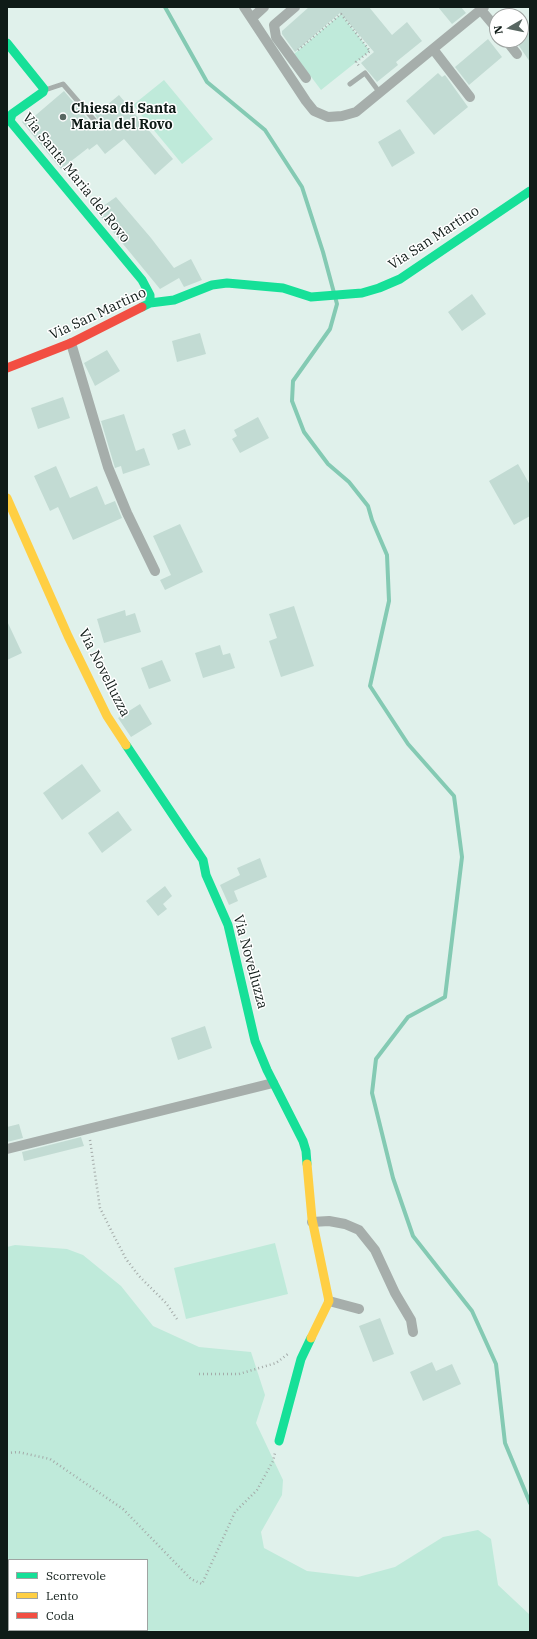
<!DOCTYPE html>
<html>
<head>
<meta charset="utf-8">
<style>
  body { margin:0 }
  #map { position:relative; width:537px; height:1639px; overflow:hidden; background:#e0f1eb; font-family:"IBM Plex Serif",serif }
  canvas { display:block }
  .frame { position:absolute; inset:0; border:8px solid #0f1b17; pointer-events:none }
  .legend { position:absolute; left:8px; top:1559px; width:140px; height:72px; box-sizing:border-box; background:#fff; border:1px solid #9fa4a2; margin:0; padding:5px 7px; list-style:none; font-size:12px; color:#0f1b17 }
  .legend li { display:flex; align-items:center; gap:8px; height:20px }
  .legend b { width:20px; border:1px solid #9fa4a2 }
  .north { position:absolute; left:489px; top:8px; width:40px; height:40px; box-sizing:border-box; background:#fff; border:1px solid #9fa4a2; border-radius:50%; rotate:261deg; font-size:11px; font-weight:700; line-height:16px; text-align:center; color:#0f1b17 }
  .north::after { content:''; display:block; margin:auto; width:14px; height:18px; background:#586661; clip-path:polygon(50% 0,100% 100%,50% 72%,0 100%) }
</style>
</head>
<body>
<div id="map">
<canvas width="537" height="1639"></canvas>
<div class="frame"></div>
<ul class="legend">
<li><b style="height:5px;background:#16e098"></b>Scorrevole</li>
<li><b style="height:5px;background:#ffcf43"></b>Lento</li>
<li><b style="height:5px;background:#f24e42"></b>Coda</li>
</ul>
<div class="north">N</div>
</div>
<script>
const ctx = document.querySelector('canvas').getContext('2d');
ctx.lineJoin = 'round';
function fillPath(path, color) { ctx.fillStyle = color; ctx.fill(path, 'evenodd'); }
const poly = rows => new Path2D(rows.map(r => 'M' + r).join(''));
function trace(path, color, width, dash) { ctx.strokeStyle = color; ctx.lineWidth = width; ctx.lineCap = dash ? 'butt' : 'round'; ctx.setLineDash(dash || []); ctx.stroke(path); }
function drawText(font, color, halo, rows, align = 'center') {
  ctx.font = font + ' "IBM Plex Serif",serif'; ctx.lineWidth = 3; ctx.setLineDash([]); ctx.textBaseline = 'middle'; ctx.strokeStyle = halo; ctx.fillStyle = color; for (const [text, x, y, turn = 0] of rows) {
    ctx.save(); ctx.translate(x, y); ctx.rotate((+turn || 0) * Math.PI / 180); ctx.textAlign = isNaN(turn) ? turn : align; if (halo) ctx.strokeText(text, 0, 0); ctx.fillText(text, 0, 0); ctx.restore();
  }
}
fillPath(poly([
  [341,14,370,51,321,90,294,54],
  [164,80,213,139,182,164,133,105],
  [275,1243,288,1294,186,1319,174,1268],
  [15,1245,67,1249,83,1255,121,1286,153,1326,199,1347,251,1352,265,1395,256,1423,283,1480,282,1495,261,1532,264,1548,307,1571,358,1577,395,1567,443,1537,478,1530,491,1539,498,1585,530,1615,530,1632,7,1632,7,1247],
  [9,1560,147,1560,147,1630,9,1630]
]), '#bfeada');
trace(poly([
  [165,7,207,82,265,130,302,187,323,252,337,304,330,329,293,381,292,401,304,432,328,464,349,482,368,506,372,520,387,555,389,601,370,686,408,744,454,796,462,857,445,997,408,1017,376,1059,372,1093,393,1178,413,1236,472,1311,496,1364,505,1443,530,1503]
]), '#84cab3', 4);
fillPath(poly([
  [309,7,369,7,392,35,407,22,422,41,396,62,398,65,377,82,361,63,374,52,340,13,295,52,282,34,282,31],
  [438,7,461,7,466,13,452,24],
  [530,32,530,62,517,43],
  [488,39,502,57,469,85,455,67],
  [438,73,442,77,445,75,468,107,434,135,406,101],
  [64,91,92,124,95,125,98,124,99,121,95,115,119,95,173,159,155,175,124,139,105,154,97,144,89,150,88,148,61,169,22,122,28,117,30,120],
  [400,129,415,153,392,167,378,142],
  [116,197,151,238,174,268,191,259,202,280,184,287,179,278,160,289,96,211],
  [472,294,486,314,462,331,448,312],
  [200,333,206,354,177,362,172,341],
  [107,350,120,371,95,386,84,363],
  [63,397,70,418,38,429,31,408],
  [124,414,136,451,144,448,150,465,123,474,121,466,115,468,101,421],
  [258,417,269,438,240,453,232,439,237,436,234,430],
  [185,429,191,445,178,450,172,434],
  [518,464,530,485,530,516,514,525,489,481],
  [56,466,70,498,97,486,105,505,115,501,122,518,73,540,58,507,50,511,34,476],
  [180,524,203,572,165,590,160,580,171,575,153,536],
  [294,606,314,666,281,677,269,641,277,638,269,614],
  [125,610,126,616,135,613,141,632,104,643,97,619],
  [7,621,22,653,7,660],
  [220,645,223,655,230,653,235,668,203,678,195,653],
  [162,660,171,681,149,689,141,668],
  [140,704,152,724,131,737,118,718],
  [82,764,101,791,62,820,43,793],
  [118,811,132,830,102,853,88,833],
  [260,858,267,877,234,891,238,901,229,905,220,885,240,875,237,868],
  [165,886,172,896,163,904,167,909,158,916,146,901],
  [205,1026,212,1048,178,1060,171,1038],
  [19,1124,23,1138,7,1142,7,1127],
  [81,1137,84,1146,24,1161,22,1152],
  [380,1318,394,1354,373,1362,359,1326],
  [432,1362,436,1371,452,1364,461,1384,423,1401,410,1372]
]), '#c2dbd3');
trace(poly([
  [298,50,341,14,370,51,356,62,360,67],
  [90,1140,100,1208,113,1234,126,1259,139,1276,166,1303,177,1319],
  [199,1374,239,1374,276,1363,288,1354],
  [7,1453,18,1452,50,1459,123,1509,191,1579,202,1584,235,1512,257,1490,273,1461,275,1453]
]), '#a4aba9', 2.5, [1, 3]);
trace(poly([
  [350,84,365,73,380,93],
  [45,90,63,84,95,121]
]), '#a6aeab', 5);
trace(poly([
  [244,7,306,101,314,111,328,117,342,116,356,112,484,7],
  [295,7,274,25,276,37,306,78],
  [481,10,497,29],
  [252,18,264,7],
  [506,40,517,54],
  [433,49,470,97],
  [71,343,108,467,127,513,155,571],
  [7,1149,273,1083],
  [312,1222,329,1221,345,1224,359,1230,375,1250,395,1293,411,1320,413,1332],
  [329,1301,359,1309]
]), '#a6aeab', 10);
trace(poly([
  [7,43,44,89,43,92,12,114,10,121,142,280,150,295,150,303],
  [142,307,150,303,174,300,212,285,227,283,283,288,311,297,362,293,379,288,400,279,530,191],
  [126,745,203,860,206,875,228,925,255,1041,267,1070,303,1141,306,1151,307,1164],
  [279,1441,301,1359,311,1338]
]), '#16e098', 9);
trace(poly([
  [7,498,68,636,107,716,126,745],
  [307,1164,312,1219,329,1301,311,1338]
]), '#ffcf43', 9);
trace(poly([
  [7,368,71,343,142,307]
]), '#f24e42', 9);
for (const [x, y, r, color] of [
  [63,117,4,"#586661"]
]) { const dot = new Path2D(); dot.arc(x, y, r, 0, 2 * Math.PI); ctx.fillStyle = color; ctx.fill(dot); trace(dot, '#fff', 1.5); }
drawText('bold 14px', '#0f1b17', '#fff', [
  ["Chiesa di Santa",71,109],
  ["Maria del Rovo",71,125]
], 'left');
drawText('14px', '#0f1b17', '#fff', [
  ["Via Santa Maria del Rovo",76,178,51],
  ["Via San Martino",434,238,-33],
  ["Via San Martino",98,314,-25],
  ["Via Novelluzza",104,673,63],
  ["Via Novelluzza",250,962,75]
]);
</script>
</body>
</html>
